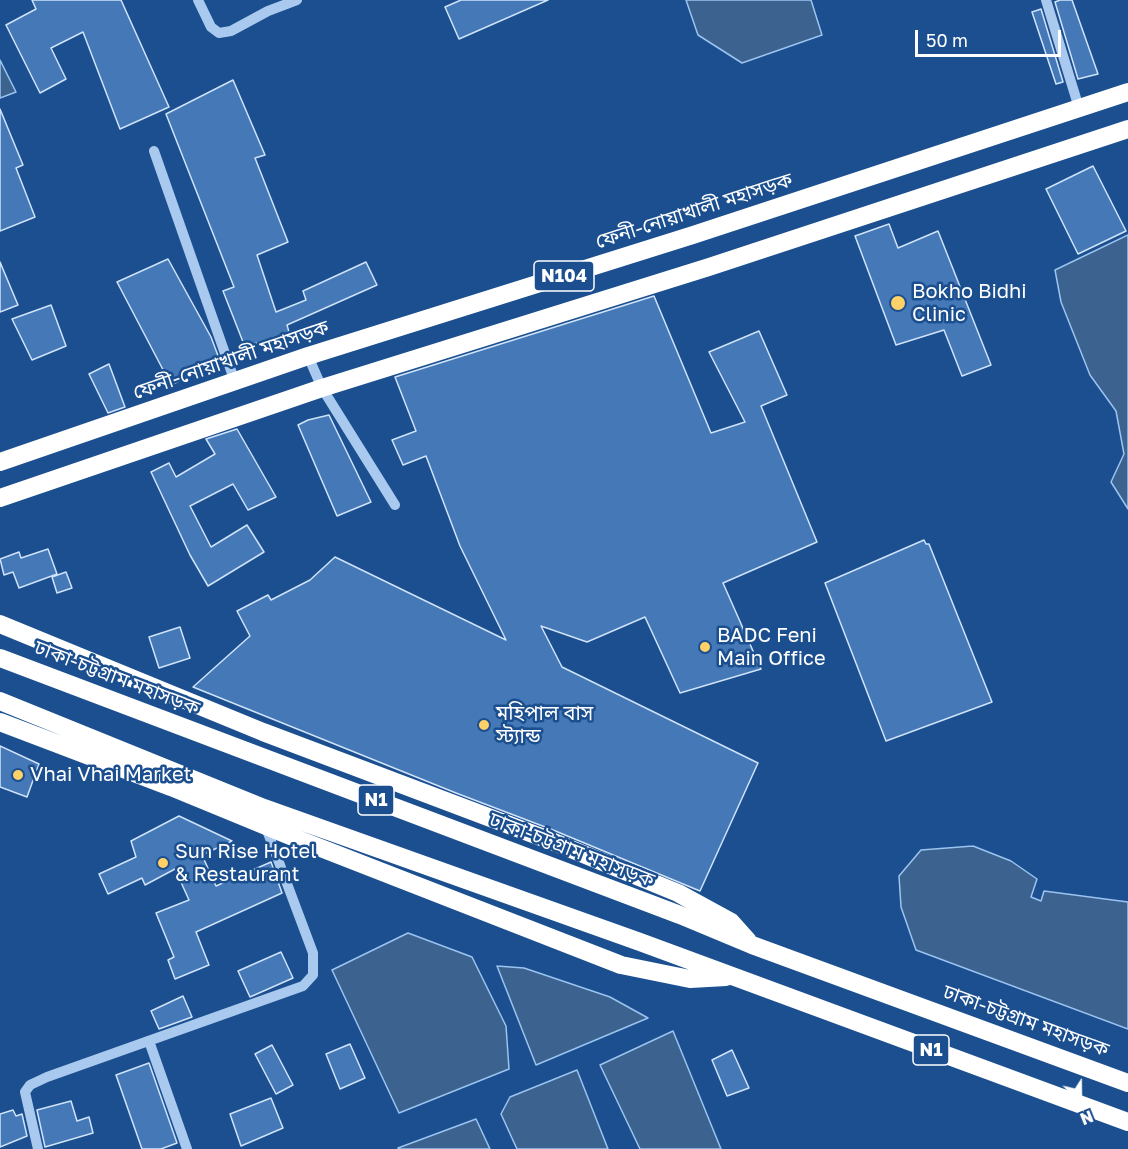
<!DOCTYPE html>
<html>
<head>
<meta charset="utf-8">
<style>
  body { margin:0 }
  #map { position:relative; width:1128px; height:1149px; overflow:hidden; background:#1b4f8f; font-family:"Golos Text",sans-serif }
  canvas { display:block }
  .north { position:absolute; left:1050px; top:1071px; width:60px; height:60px; -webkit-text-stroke:4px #1b4f8f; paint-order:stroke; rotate:158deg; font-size:16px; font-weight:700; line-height:24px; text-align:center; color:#fff }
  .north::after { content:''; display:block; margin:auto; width:21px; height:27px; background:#fff; clip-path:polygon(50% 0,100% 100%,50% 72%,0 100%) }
  .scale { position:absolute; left:915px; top:30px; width:146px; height:27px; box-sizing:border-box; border:3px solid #fff; border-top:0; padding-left:8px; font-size:18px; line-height:21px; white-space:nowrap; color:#fff; -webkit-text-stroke:4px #1b4f8f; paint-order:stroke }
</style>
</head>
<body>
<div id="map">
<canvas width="1128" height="1149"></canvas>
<div class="north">N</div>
<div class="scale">50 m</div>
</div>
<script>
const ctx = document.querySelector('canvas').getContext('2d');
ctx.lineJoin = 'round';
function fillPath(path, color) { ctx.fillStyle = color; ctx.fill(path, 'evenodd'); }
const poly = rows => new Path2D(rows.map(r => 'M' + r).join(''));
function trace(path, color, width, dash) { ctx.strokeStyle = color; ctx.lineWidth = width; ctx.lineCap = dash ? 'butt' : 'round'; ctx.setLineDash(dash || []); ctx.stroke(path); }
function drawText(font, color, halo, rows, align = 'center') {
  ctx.font = font + ' "Golos Text","Noto Sans Bengali",sans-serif'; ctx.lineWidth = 5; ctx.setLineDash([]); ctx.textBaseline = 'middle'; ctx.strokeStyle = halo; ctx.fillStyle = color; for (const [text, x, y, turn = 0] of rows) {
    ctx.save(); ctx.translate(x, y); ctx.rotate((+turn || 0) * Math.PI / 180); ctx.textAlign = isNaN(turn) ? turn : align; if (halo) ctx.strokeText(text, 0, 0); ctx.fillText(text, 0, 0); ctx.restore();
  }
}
const water = poly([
  [686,0,811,0,822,35,742,63,698,35,686,0],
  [0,60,16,92,0,98,0,60],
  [1128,235,1128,509,1111,482,1124,454,1116,411,1090,375,1061,302,1055,270,1128,235],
  [973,846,1011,861,1037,879,1031,897,1041,901,1044,891,1128,902,1128,1029,916,950,901,907,899,876,921,850,973,846],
  [408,933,472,957,506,1026,509,1069,399,1113,332,970,408,933],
  [497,966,524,968,610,997,648,1018,536,1065,497,966],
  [673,1031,721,1149,640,1149,600,1065,673,1031],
  [577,1070,608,1149,517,1149,501,1114,510,1097,577,1070],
  [476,1119,490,1149,398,1149,398,1148,476,1119]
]);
fillPath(water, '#3c6290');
trace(water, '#9cc4f0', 1.5);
const building = poly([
  [32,0,121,0,169,107,120,129,83,32,51,48,66,79,40,93,6,25,36,9,32,0],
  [461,0,548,0,459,39,445,7,461,0],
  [1060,0,1072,0,1098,74,1078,79,1055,2,1060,0],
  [1041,9,1063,82,1056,84,1032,12,1041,9],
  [233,80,265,155,255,158,288,242,257,255,276,312,306,300,303,291,366,262,377,285,287,325,289,332,245,347,223,291,234,287,166,114,233,80],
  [0,109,23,165,16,168,35,217,0,231,0,109],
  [1093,166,1126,231,1078,254,1046,189,1093,166],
  [889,224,898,248,938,231,991,365,962,376,944,330,896,345,855,236,889,224],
  [168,259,211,337,220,361,171,385,117,282,168,259],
  [0,262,18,305,0,312,0,262],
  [654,296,711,433,745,422,709,352,759,331,787,395,761,406,817,542,723,583,761,669,680,693,645,617,587,642,541,626,562,667,758,763,700,891,553,830,456,793,193,687,250,636,237,611,268,595,271,600,310,580,335,557,506,640,460,546,426,456,403,465,392,440,416,431,395,377,654,296],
  [51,305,66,346,32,360,12,319,51,305],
  [109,364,125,407,108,413,89,374,109,364],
  [329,415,371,502,337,516,298,425,308,420,329,415],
  [237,429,276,497,248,510,233,484,190,506,211,547,247,525,264,552,208,586,190,555,151,472,169,463,176,477,215,454,206,439,237,429],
  [924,540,926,544,929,544,992,702,886,741,825,583,924,540],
  [48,549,57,574,19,588,13,572,4,575,0,559,19,552,21,558,48,549],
  [66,572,72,588,57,593,52,577,66,572],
  [180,627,190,658,159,668,149,637,180,627],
  [0,746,39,764,27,797,0,787,0,746],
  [179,816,232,841,202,855,216,886,271,862,282,893,196,932,209,965,175,979,168,960,174,957,156,913,189,900,175,869,145,885,142,878,108,894,99,874,136,857,131,841,179,816],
  [281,952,293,978,250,997,238,971,281,952],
  [183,996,192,1017,159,1029,151,1011,183,996],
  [350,1044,365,1078,340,1089,326,1054,350,1044],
  [272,1045,293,1085,276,1094,255,1054,272,1045],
  [732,1050,749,1088,727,1096,712,1060,732,1050],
  [149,1063,177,1143,161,1149,142,1149,116,1075,149,1063],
  [271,1098,283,1128,241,1146,230,1114,271,1098],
  [71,1101,77,1121,89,1117,93,1133,45,1147,37,1110,71,1101],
  [13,1110,16,1116,22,1114,27,1136,0,1147,0,1114,13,1110]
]);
fillPath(building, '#4478b7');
trace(building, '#cfe3fa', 1.5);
trace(poly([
  [198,0,211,27,219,33,231,31,268,11,297,0],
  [1046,0,1079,108],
  [154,151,235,382],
  [308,356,322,388,395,505],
  [149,1041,187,1149],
  [38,1149,25,1092,30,1085,47,1077,303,986,313,975,313,953,265,825]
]), '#a9c9ee', 10);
trace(poly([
  [0,462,308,356,693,235,1128,92],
  [0,498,322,388,709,267,1128,129],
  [0,624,263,732,549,840,678,893,731,922,748,941],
  [0,658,680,915,752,945,1128,1083],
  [0,701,264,808,640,942,1128,1122],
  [0,722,171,787,295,838,621,965,690,979,726,977]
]), '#fff', 18);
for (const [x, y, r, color] of [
  [898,303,8,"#ffd166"],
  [705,647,6,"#ffd166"],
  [484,725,6,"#ffd166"],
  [18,775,6,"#ffd166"],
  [163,863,6,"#ffd166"]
]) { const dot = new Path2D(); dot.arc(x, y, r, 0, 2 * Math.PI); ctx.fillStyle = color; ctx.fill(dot); trace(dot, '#1b4f8f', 2); }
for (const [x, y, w] of [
  [564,276,60],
  [376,800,36],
  [931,1050,36]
]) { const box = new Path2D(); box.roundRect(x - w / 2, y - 15, w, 30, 4.5); ctx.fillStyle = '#1b4f8f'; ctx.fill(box); trace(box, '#fff', 1.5); }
drawText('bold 18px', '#fff', null, [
  ["N104",564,276],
  ["N1",376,800],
  ["N1",931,1050]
]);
drawText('20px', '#fff', '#1b4f8f', [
  ["ফেনী-নোয়াখালী মহাসড়ক",694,211,-18],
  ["ফেনী-নোয়াখালী মহাসড়ক",231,360,-19],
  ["ঢাকা-চট্টগ্রাম মহাসড়ক",117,678,21],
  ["ঢাকা-চট্টগ্রাম মহাসড়ক",572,850,21],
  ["ঢাকা-চট্টগ্রাম মহাসড়ক",1026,1021,20]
]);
drawText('20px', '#fff', '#1b4f8f', [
  ["Bokho Bidhi",912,292],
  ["Clinic",912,315],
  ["BADC Feni",717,636],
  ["Main Office",717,659],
  ["মহিপাল বাস",496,714],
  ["স্ট্যান্ড",496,737],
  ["Vhai Vhai Market",30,775],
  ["Sun Rise Hotel",175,852],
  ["& Restaurant",175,875]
], 'left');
</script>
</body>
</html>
